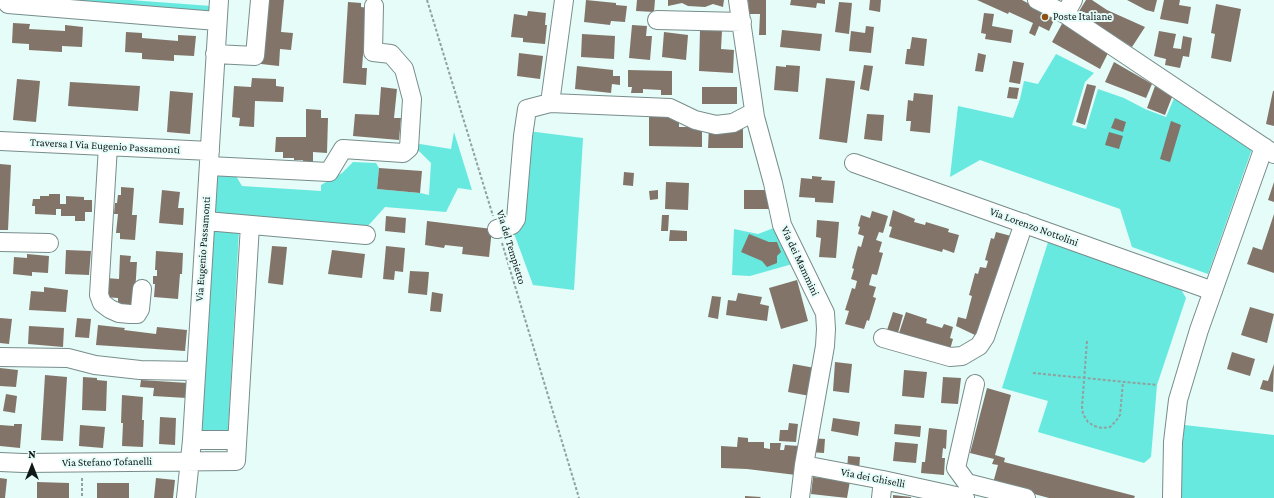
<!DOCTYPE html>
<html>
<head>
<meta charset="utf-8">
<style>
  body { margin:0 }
  #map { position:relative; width:1274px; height:498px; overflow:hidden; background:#e5fcf9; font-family:"Crimson Pro",serif }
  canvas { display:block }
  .north { position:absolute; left:12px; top:446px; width:40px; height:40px; -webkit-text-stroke:3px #e5fcf9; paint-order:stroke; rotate:0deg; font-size:11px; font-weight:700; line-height:16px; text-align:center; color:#111918 }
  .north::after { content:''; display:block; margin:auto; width:14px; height:18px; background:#111918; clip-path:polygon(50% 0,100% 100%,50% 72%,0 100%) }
</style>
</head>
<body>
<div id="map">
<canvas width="1274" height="498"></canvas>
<div class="north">N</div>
</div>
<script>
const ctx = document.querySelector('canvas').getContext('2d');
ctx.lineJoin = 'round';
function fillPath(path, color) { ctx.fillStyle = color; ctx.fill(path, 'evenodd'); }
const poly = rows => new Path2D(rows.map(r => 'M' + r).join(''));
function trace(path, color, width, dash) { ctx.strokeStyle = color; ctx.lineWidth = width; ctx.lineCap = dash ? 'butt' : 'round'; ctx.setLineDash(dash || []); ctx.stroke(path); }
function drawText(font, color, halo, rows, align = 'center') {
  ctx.font = font + ' "Crimson Pro",serif'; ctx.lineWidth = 4; ctx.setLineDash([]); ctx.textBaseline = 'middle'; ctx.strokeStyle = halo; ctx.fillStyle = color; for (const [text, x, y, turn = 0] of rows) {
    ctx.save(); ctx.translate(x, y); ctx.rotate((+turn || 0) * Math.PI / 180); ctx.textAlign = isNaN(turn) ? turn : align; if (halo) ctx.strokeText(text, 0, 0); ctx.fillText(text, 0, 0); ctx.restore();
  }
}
fillPath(poly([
  [69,0,130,0,211,6,210,12],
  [1056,54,1094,73,1085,82,1072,125,1086,129,1098,89,1124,98,1145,109,1166,117,1175,96,1252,149,1208,274,1132,247,1120,209,980,160,950,177,958,106,1013,118,1020,99,1024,81,1038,84],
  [528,131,583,138,574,290,533,285,512,228],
  [454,132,472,190,458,188,446,212,385,207,367,227,210,212,213,174,236,176,242,186,321,191,321,185,342,173,353,162,376,163,379,168,377,189,420,193,429,195,431,163,417,149,415,146,420,144,451,149],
  [779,226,796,263,750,276,732,275,734,229,758,234],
  [211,228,239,230,228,433,197,434],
  [1049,239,1178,284,1186,298,1157,385,1151,457,1144,463,1038,432,1048,401,1002,388],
  [1184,425,1274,435,1274,498,1179,498]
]), '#67e9df');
fillPath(poly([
  [266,0,284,0,281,32,293,33,291,50,280,49,279,66,261,64],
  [586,0,616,3,616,5,627,6,625,22,611,21,610,25,584,22],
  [637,0,655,0,654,12,636,11],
  [668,0,724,0,723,7,713,4,705,7,688,6,682,3,668,6],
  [748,0,766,0,766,35,759,35,760,14,749,14],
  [791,0,825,0,825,4,817,3,816,8,790,5],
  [870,0,881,0,880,12,869,10],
  [977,0,1022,0,1055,18,1049,31,1039,26,1035,36,1029,33,1033,23,1009,12,1008,14],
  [1086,0,1092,0,1107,10,1145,27,1132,47,1078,13],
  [1127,0,1157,0,1154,12,1146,10],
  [1164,0,1180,0,1179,5,1191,7,1188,24,1160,19],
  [348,2,361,3,361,7,369,8,366,17,362,68,367,68,366,85,343,83],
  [839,2,852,3,849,34,835,32],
  [1216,4,1241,9,1231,62,1211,58,1215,34,1211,33],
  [528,11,546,13,545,25,547,25,545,44,523,42,523,38,511,37,514,14,527,16],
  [984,13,994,14,992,26,1013,30,1011,43,985,39,986,34,981,33],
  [1063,22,1108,53,1100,69,1052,42],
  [13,23,30,24,29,29,65,31,65,25,83,27,82,47,62,46,62,52,29,50,29,44,12,43],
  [632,25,647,26,646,36,652,36,650,60,629,58],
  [866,26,874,27,871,53,849,51,851,31,865,33],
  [700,30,722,31,721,49,734,50,733,73,699,71],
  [782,30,822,34,820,51,780,47],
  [1159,31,1176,34,1173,48,1181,49,1183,36,1192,38,1189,57,1183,56,1180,68,1165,65,1166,59,1154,56],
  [126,32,142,33,142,38,178,41,178,35,196,36,194,56,174,55,174,61,142,59,142,53,125,52],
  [664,32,688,35,686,60,662,57],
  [582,34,615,36,614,59,581,57],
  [912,37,927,39,924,66,905,64,907,49,910,49],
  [519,53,543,56,540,79,517,76],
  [978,53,986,55,983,72,975,71],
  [1013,61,1024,63,1020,84,1009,82],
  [1114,62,1152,84,1146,98,1105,82],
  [786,65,800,66,798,92,774,90,776,66,786,67],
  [864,65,873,66,869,91,860,89],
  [577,66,613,70,613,76,620,76,620,85,612,84,611,93,575,89],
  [628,70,672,71,672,95,661,95,661,90,643,89,643,93,631,93,632,87,628,87],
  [252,78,276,79,276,86,284,87,283,102,255,101,254,127,239,126,240,118,232,117,234,86,251,87],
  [826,78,855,81,847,143,819,139],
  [17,79,40,81,36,122,13,120],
  [70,82,140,86,138,111,68,106],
  [1087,84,1096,86,1085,125,1076,122],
  [1155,86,1172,97,1165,115,1147,108],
  [381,87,397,89,394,118,401,118,399,140,353,136,355,114,379,115],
  [702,87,737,87,737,104,702,104],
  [1009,87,1019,88,1017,99,1007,98],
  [170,91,193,93,190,134,167,132],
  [1273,91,1274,91,1274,126,1266,124],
  [914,93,933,95,930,133,910,131,911,121,906,121,908,100,913,101],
  [306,109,321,110,321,118,328,118,327,153,313,152,313,163,303,162,303,160,294,160,294,158,283,158,283,152,275,152,276,137,306,137],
  [649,114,679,114,679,127,702,127,702,147,649,146],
  [867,114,884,115,882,141,864,139],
  [1115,118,1126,122,1123,132,1111,128],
  [1171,121,1181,125,1170,162,1160,159],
  [709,126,743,126,743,148,708,148],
  [1109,132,1123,136,1119,149,1105,145],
  [0,164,11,165,8,230,0,230],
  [379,168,422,171,420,193,377,189],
  [624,172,634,173,633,186,623,185],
  [812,176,822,177,821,180,835,181,833,203,815,202,815,198,799,197,801,178,812,179],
  [666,182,689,183,688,210,665,209],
  [1274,182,1274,202,1268,200],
  [121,187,134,188,132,215,137,215,135,240,120,239,120,233,116,233,118,214,114,214,115,203,117,203,118,195,121,195],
  [162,190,180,192,178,208,184,208,183,225,159,223],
  [658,190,658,199,650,200,649,191],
  [744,190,771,190,771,209,744,209],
  [49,194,60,194,60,204,66,204,66,196,84,197,84,200,92,200,92,212,85,212,85,221,75,221,75,216,61,216,61,209,56,209,56,215,35,214,35,206,32,206,33,199,40,199,40,196,49,196],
  [893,210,915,219,914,222,925,225,926,222,949,229,948,232,959,235,954,253,943,249,942,252,889,237,892,227,889,226],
  [872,211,888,216,883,233,879,232,876,240,882,242,879,252,883,253,877,275,872,274,869,285,876,287,873,297,876,298,869,321,867,320,864,329,845,324,849,311,845,310,852,288,855,289,857,281,851,279,854,269,852,268,858,246,861,247,864,236,858,234,860,227,858,226,861,215,870,218],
  [1274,214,1274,273,1247,264,1253,247,1262,250],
  [662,215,669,215,668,231,661,231],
  [386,216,406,218,405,233,385,231],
  [817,220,839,222,836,258,819,257,821,238,816,237],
  [427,221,492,229,489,257,462,254,463,247,445,245,444,248,425,245],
  [670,230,687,231,687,241,669,241],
  [996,232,1015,237,977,336,956,326,958,317,966,319,972,296,969,295,975,273,978,274,980,267,986,268,988,261,985,260,991,238,994,239],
  [749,234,769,242,777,242,781,252,777,256,777,263,767,267,762,261,741,252],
  [272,246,287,247,283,285,268,283],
  [386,246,405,248,403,272,395,271,394,280,383,279],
  [66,250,91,251,89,275,65,274],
  [332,250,365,254,362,278,328,274],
  [156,251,183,253,182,274,180,274,178,299,154,297,155,284,153,284,153,276,157,276,157,270,155,270],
  [27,254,49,256,48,273,32,272,32,276,13,274,14,257,27,258],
  [120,255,131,256,130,262,137,262,134,309,118,308,118,298,104,297,106,278,119,279],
  [410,271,429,272,427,295,408,293],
  [797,280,808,321,781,329,769,288],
  [44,287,68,290,66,312,29,310,31,291,44,292],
  [432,292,443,294,441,312,430,311],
  [738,293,762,297,760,304,769,306,767,321,726,315,728,300,736,301],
  [712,296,721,297,718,319,708,317],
  [1250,307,1274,314,1267,343,1241,335],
  [893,312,903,315,898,333,887,330],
  [906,312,927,319,926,323,942,328,944,324,953,327,950,338,953,339,949,353,898,336],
  [0,318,12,319,9,344,0,343],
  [77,318,91,319,89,338,75,337],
  [98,325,125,328,124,330,156,334,157,327,187,330,185,351,96,345],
  [29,326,64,328,63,347,28,344],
  [1232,352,1255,359,1250,376,1227,369],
  [835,362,852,364,849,393,833,391],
  [793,364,815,368,810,396,788,392],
  [1274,364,1273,392,1260,389,1263,380,1268,381],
  [0,368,18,370,16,387,0,386],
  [904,370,927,372,924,398,902,396],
  [45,375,67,377,63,441,41,440],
  [83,377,97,378,97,380,107,381,106,411,82,410],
  [943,377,961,378,958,404,941,403],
  [141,380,188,383,187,398,153,396,154,388,140,387],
  [987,388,1011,395,995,455,1005,458,1004,462,1135,496,1134,498,1049,498,993,483,998,465,992,464,994,459,970,453],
  [6,394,17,396,15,413,3,411],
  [122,395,143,397,142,420,144,420,143,447,122,446,123,423,121,423],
  [160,417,176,418,175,445,159,444],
  [833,418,860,422,858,436,831,431],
  [789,423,798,424,796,442,779,441,780,430,788,430],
  [14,424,22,424,20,448,0,446,0,425,14,426],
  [895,424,921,426,920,437,894,434],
  [80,425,105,427,103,448,79,446],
  [929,428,947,430,946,449,943,448,942,458,945,458,944,475,921,473,922,462,925,462],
  [738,437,748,438,748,442,764,442,764,448,770,449,770,443,781,443,780,450,784,450,785,445,799,446,796,475,747,469,721,468,721,446,737,447],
  [810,438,825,439,824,453,809,452],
  [895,442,918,444,916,463,893,461],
  [848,456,860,457,859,471,847,470],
  [813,477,850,481,847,498,811,494],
  [0,478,7,479,5,498,0,498],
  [156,478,175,480,173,498,154,498],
  [37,482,69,483,69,498,37,498],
  [97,483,129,483,129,498,97,498],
  [893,495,911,497,911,498,893,498],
  [745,496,761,497,760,498,745,498]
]), '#837469');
const minor = poly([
  [738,0,755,117,773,183,782,225,825,313,826,329,825,346,804,465,800,498],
  [1037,0,1065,14,1274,154],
  [8,4,217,21],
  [1065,14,1073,0],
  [657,20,742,22],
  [215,54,255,56,260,0],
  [550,103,564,0],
  [0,141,210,151],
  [108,146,99,295,102,303,110,309,119,313,130,314,137,314,140,309,142,289],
  [854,163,1213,291],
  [209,166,329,172,343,149,403,153,409,148,412,99,404,69,391,54,373,52,374,6],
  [206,221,366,235],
  [497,229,512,225,516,219,523,136,527,109,550,103,670,108,695,120,716,125,733,123,754,112],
  [0,242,49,243],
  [883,338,950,357,962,356,979,346,985,337,1024,223],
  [0,357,68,358,95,365,140,370,195,371],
  [975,384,956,468,967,483,1026,498],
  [192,440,237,440],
  [0,462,23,463,236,461,250,225],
  [804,465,883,480,965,498],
  [186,498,192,440,219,0],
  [881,498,883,480],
  [1172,498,1173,442,1178,400,1199,330,1264,147]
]);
trace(minor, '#788d8b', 20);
trace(poly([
  [427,0,493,216],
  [502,243,579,498],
  [1087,341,1082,407,1083,414,1088,422,1094,426,1102,428,1110,427,1116,421,1120,415,1123,382],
  [1033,373,1157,385],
  [82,478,82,498]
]), '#90a19f', 2, [3, 2]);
trace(minor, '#fff', 18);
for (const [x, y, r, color] of [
  [1045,17,4,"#8e5113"]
]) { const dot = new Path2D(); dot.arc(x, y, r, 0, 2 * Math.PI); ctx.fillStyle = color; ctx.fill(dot); trace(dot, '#e5fcf9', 1.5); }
drawText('11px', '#111918', '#e5fcf9', [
  ["Poste Italiane",1053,17]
], 'left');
drawText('11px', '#111918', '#e5fcf9', [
  ["Traversa I Via Eugenio Passamonti",105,146,3],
  ["Via Lorenzo Nottolini",1034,227,20],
  ["Via del Tempietto",511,247,73],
  ["Via Eugenio Passamonti",203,249,-86],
  ["Via dei Mammini",800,261,65],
  ["Via Stefano Tofanelli",107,462,-1],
  ["Via dei Ghiselli",873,478,11]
]);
</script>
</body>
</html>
